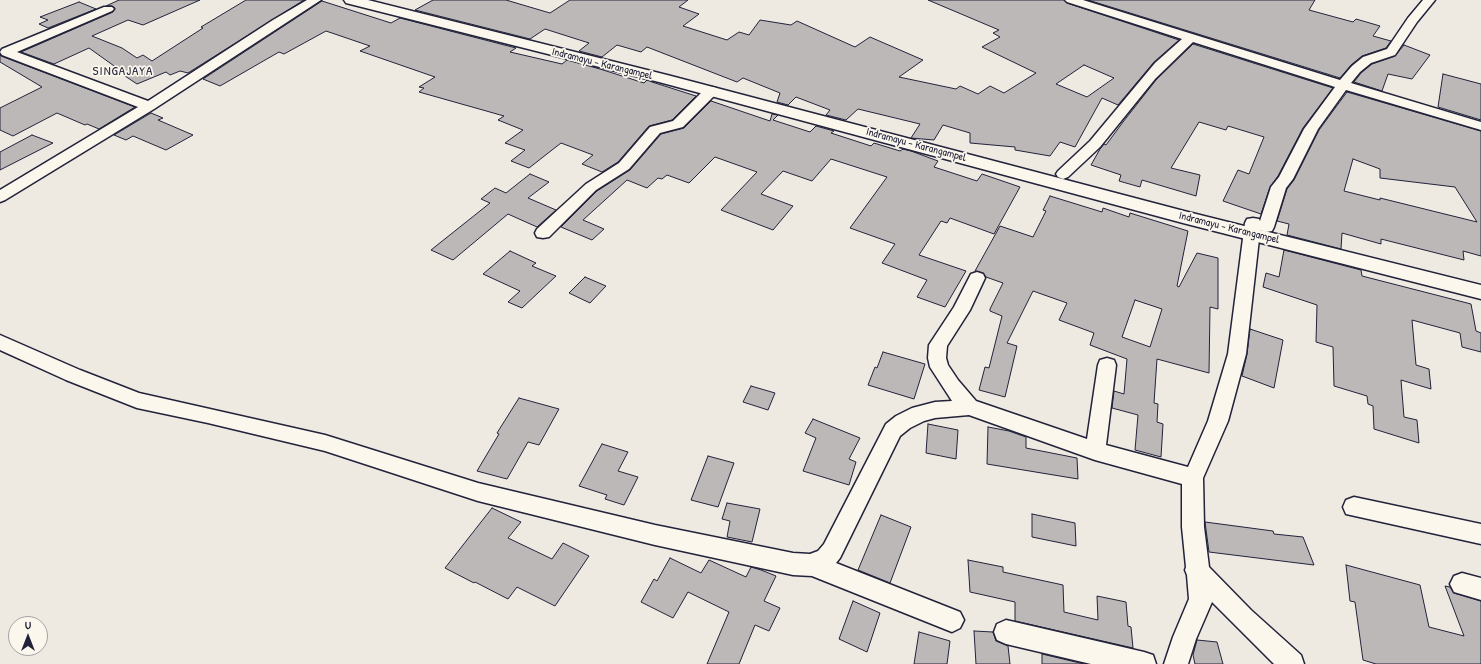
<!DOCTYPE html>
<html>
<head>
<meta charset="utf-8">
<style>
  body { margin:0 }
  #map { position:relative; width:1481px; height:664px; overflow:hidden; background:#eeeae2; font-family:"Patrick Hand",sans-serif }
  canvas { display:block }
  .north { position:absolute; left:8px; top:616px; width:40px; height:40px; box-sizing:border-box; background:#fbf7ec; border:1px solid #a4a2a5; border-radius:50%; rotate:0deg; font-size:11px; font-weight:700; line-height:16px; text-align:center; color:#22223b }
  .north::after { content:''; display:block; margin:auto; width:14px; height:18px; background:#22223b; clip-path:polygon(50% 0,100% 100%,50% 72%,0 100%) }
</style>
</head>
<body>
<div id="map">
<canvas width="1481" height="664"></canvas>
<div class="north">U</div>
</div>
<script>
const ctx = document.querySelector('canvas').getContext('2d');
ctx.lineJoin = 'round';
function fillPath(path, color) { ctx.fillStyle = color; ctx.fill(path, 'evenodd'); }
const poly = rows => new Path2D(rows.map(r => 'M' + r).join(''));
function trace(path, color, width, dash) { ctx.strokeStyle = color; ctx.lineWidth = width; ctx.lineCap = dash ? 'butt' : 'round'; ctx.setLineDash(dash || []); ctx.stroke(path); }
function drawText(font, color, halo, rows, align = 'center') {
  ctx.font = font + ' "Patrick Hand",sans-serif'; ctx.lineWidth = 3.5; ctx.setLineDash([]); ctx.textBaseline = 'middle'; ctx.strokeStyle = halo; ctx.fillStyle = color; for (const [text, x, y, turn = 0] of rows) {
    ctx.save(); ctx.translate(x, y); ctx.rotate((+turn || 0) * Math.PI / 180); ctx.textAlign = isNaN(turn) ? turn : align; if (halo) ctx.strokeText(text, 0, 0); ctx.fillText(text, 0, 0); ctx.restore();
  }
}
const building = poly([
  [119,0,200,0,143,25,128,20,92,36,122,48,137,58,143,55,152,61,203,28,201,27,246,0,304,0,188,73,180,71,170,75,166,72,137,84,122,74,124,73,89,48,54,64,21,52,113,12,115,8,112,6,106,6,119,0],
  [433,0,506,0,550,13,570,0,688,0,679,7,699,14,683,26,727,40,739,32,749,35,760,20,791,25,797,21,855,47,870,37,923,60,899,77,956,89,960,86,978,94,990,86,1004,93,1036,73,982,47,1000,37,993,33,999,30,928,0,1064,0,1067,3,1179,40,1154,62,1118,105,1102,98,1075,147,1060,142,1050,156,1015,150,1015,147,970,143,970,133,943,125,934,140,911,138,920,124,858,109,846,120,826,115,830,110,796,97,788,105,777,102,780,93,743,78,737,82,647,47,641,52,617,45,602,57,579,51,589,43,545,29,530,39,415,10,433,0],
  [1084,65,1114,78,1087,97,1056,84,1084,65],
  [1088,0,1315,0,1309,10,1353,22,1356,19,1380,26,1373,36,1391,41,1386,48,1362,56,1351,65,1340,78,1088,0],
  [322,1,391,23,400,18,516,48,510,52,562,64,567,60,600,69,644,83,647,80,652,82,696,96,672,120,649,126,618,162,602,172,582,164,593,155,561,143,529,168,511,161,525,150,505,143,523,130,498,120,504,116,419,92,424,88,419,87,435,77,360,51,370,46,326,31,284,54,279,52,220,86,203,79,322,1],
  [79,2,96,9,48,28,39,24,48,20,40,17,79,2],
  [1193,44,1333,88,1303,128,1278,176,1270,187,1261,214,1223,201,1238,170,1249,174,1264,137,1228,126,1226,130,1199,122,1171,168,1200,175,1196,196,1142,180,1140,187,1119,181,1121,175,1091,165,1100,149,1104,144,1106,145,1123,122,1156,80,1193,44],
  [1404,45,1430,55,1412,79,1388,74,1382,91,1354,82,1361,73,1372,64,1395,56,1404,45],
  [0,55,1,56,135,107,99,129,87,124,85,125,57,113,13,136,0,130,0,108,42,87,0,62,0,55],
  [1443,74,1481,84,1481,120,1438,107,1443,74],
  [1347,92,1481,131,1481,256,1463,251,1464,260,1381,239,1381,244,1342,233,1341,249,1287,235,1289,224,1277,221,1287,189,1294,180,1319,130,1347,92],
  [1353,159,1380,169,1380,178,1455,187,1477,222,1380,198,1380,200,1344,191,1353,159],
  [711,101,770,121,772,114,778,115,773,120,810,132,816,126,834,131,831,133,871,146,874,143,900,151,903,149,911,151,938,161,934,167,977,181,982,174,1020,187,994,234,950,218,947,223,941,221,919,255,966,271,945,307,917,297,927,280,882,263,895,244,850,228,887,177,831,159,812,181,783,171,761,194,793,206,773,230,721,210,757,172,715,157,689,183,667,175,662,179,658,178,647,188,627,180,583,220,604,229,592,240,561,227,597,191,630,170,661,134,684,128,711,101],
  [151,113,163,118,158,120,193,135,166,150,133,136,126,140,114,135,151,113],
  [32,135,53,143,0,170,0,152,32,135],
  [530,174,549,182,528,198,556,210,537,227,508,214,453,260,431,250,490,203,481,199,495,188,506,193,530,174],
  [1050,196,1102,212,1103,208,1129,217,1130,213,1188,231,1177,286,1179,287,1197,253,1218,258,1218,309,1210,307,1209,373,1157,359,1154,403,1158,404,1157,422,1163,424,1161,457,1135,450,1138,415,1112,408,1114,391,1124,394,1127,359,1090,345,1094,333,1059,320,1067,303,1033,291,1007,343,1017,346,1005,397,979,390,985,367,989,368,1002,316,990,311,990,309,1003,283,986,277,983,273,975,271,1000,226,1033,237,1046,211,1043,210,1050,196],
  [1135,300,1162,309,1150,347,1122,337,1135,300],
  [1284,250,1361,270,1362,276,1471,304,1476,331,1481,333,1481,352,1462,347,1460,333,1412,320,1416,365,1429,369,1431,389,1401,380,1404,417,1417,420,1419,443,1374,429,1373,406,1368,404,1367,396,1334,386,1333,347,1316,342,1317,305,1263,287,1266,273,1279,277,1284,250],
  [510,251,536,263,532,266,556,276,522,308,508,302,520,291,483,274,510,251],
  [585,277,606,286,590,303,569,293,585,277],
  [1250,329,1283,340,1274,388,1242,376,1247,354,1250,329],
  [883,352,925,364,914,399,868,385,875,367,877,368,883,352],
  [751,386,775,393,768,410,743,402,751,386],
  [519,398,559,409,539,445,528,442,507,479,477,471,499,434,497,433,519,398],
  [813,419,860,438,849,459,856,462,849,485,803,471,816,438,805,433,813,419],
  [928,424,958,430,956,459,926,453,928,424],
  [988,427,1009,431,1026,437,1026,448,1077,458,1078,479,987,464,988,427],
  [602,444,628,452,618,471,638,477,624,505,605,499,607,495,579,486,602,444],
  [708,456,734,463,718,507,691,500,708,456],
  [727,503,760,509,752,542,727,537,730,521,722,519,727,503],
  [492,508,521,522,508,538,552,559,563,543,589,556,555,606,517,587,508,599,475,582,474,583,445,568,492,508],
  [1032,514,1075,523,1076,546,1032,537,1032,514],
  [881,515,911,527,890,583,858,570,881,515],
  [1205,522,1273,531,1274,534,1303,537,1314,565,1209,552,1205,522],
  [670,558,701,573,709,560,746,577,751,567,761,570,776,576,764,601,780,608,769,631,755,625,739,664,707,664,729,612,688,592,673,618,641,602,654,579,657,581,670,558],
  [968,560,1003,567,1003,572,1063,585,1064,612,1098,620,1097,596,1126,602,1128,626,1131,627,1133,648,1015,621,1015,602,970,592,968,560],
  [1346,565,1420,585,1429,627,1464,636,1445,586,1450,587,1454,593,1481,601,1481,664,1376,664,1363,660,1355,602,1350,601,1346,565],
  [853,601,880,613,867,652,839,639,853,601],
  [974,631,993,632,996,641,1008,646,1010,664,976,664,974,631],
  [919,632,950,641,947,664,914,664,919,632],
  [1197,640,1217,642,1223,664,1195,664,1193,655,1197,640],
  [1042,654,1084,664,1042,664,1042,654]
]);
fillPath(building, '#bcb8b8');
trace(building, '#22223b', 1);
const minor = poly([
  [307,0,321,0,154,109,5,200,0,202,0,190,138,107,2,55,0,52,2,49,104,7,112,7,114,9,112,11,17,52,148,101,273,20,307,0],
  [1065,0,1083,0,1340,80,1352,66,1363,57,1387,49,1408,18,1423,0,1435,0,1417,22,1395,55,1371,63,1360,72,1351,83,1481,122,1481,130,1346,90,1318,129,1293,179,1286,188,1274,227,1272,231,1266,232,1260,230,1246,354,1228,421,1203,478,1204,527,1209,567,1251,610,1301,655,1304,664,1274,664,1212,602,1196,639,1188,664,1164,664,1173,637,1189,599,1187,575,1185,570,1186,567,1182,527,1182,484,1095,460,969,415,935,418,924,421,910,428,900,436,840,558,836,563,960,612,964,620,960,628,952,632,812,576,793,575,655,545,478,501,325,451,208,423,137,408,66,380,0,350,0,335,80,370,139,393,325,435,478,483,655,525,793,553,810,554,818,551,824,544,886,424,896,416,912,408,935,402,952,401,930,367,928,358,929,345,954,307,971,274,977,272,983,274,985,278,970,310,947,346,946,358,948,365,958,380,976,401,1087,439,1098,365,1100,360,1107,358,1114,360,1116,365,1106,445,1188,467,1208,421,1228,354,1245,223,1247,219,1253,218,1259,219,1260,221,1271,187,1279,177,1304,129,1335,87,1193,42,1155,79,1100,147,1068,177,1063,179,1058,177,1056,174,1058,171,1090,141,1155,63,1182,39,1067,2,1065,0],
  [711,87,716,88,718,91,716,94,683,127,660,133,629,169,596,190,549,237,543,238,537,237,535,233,537,229,586,184,619,163,650,127,673,121,706,88,711,87],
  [1354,497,1481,524,1481,544,1346,514,1343,507,1346,500,1354,497],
  [1462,573,1481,578,1481,600,1454,592,1450,584,1454,576,1462,573],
  [1006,620,1144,652,1153,655,1156,664,1091,664,1006,644,997,640,994,632,997,624,1006,620]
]);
const major = poly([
  [344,0,368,0,671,76,1184,211,1481,285,1481,299,1183,223,659,82,346,3,344,0]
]);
trace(minor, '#22223b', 3);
trace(major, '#22223b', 3);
fillPath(minor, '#fbf7ec');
fillPath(major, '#fbf7ec');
drawText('11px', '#22223b', '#fbf7ec', [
  ["Indramayu - Karangampel",602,64,14],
  ["Indramayu - Karangampel",916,145,15],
  ["Indramayu - Karangampel",1229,228,14]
]);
ctx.letterSpacing = '1px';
drawText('13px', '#22223b', '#fbf7ec', [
  ["SINGAJAYA",123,72]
]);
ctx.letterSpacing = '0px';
</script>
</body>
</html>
